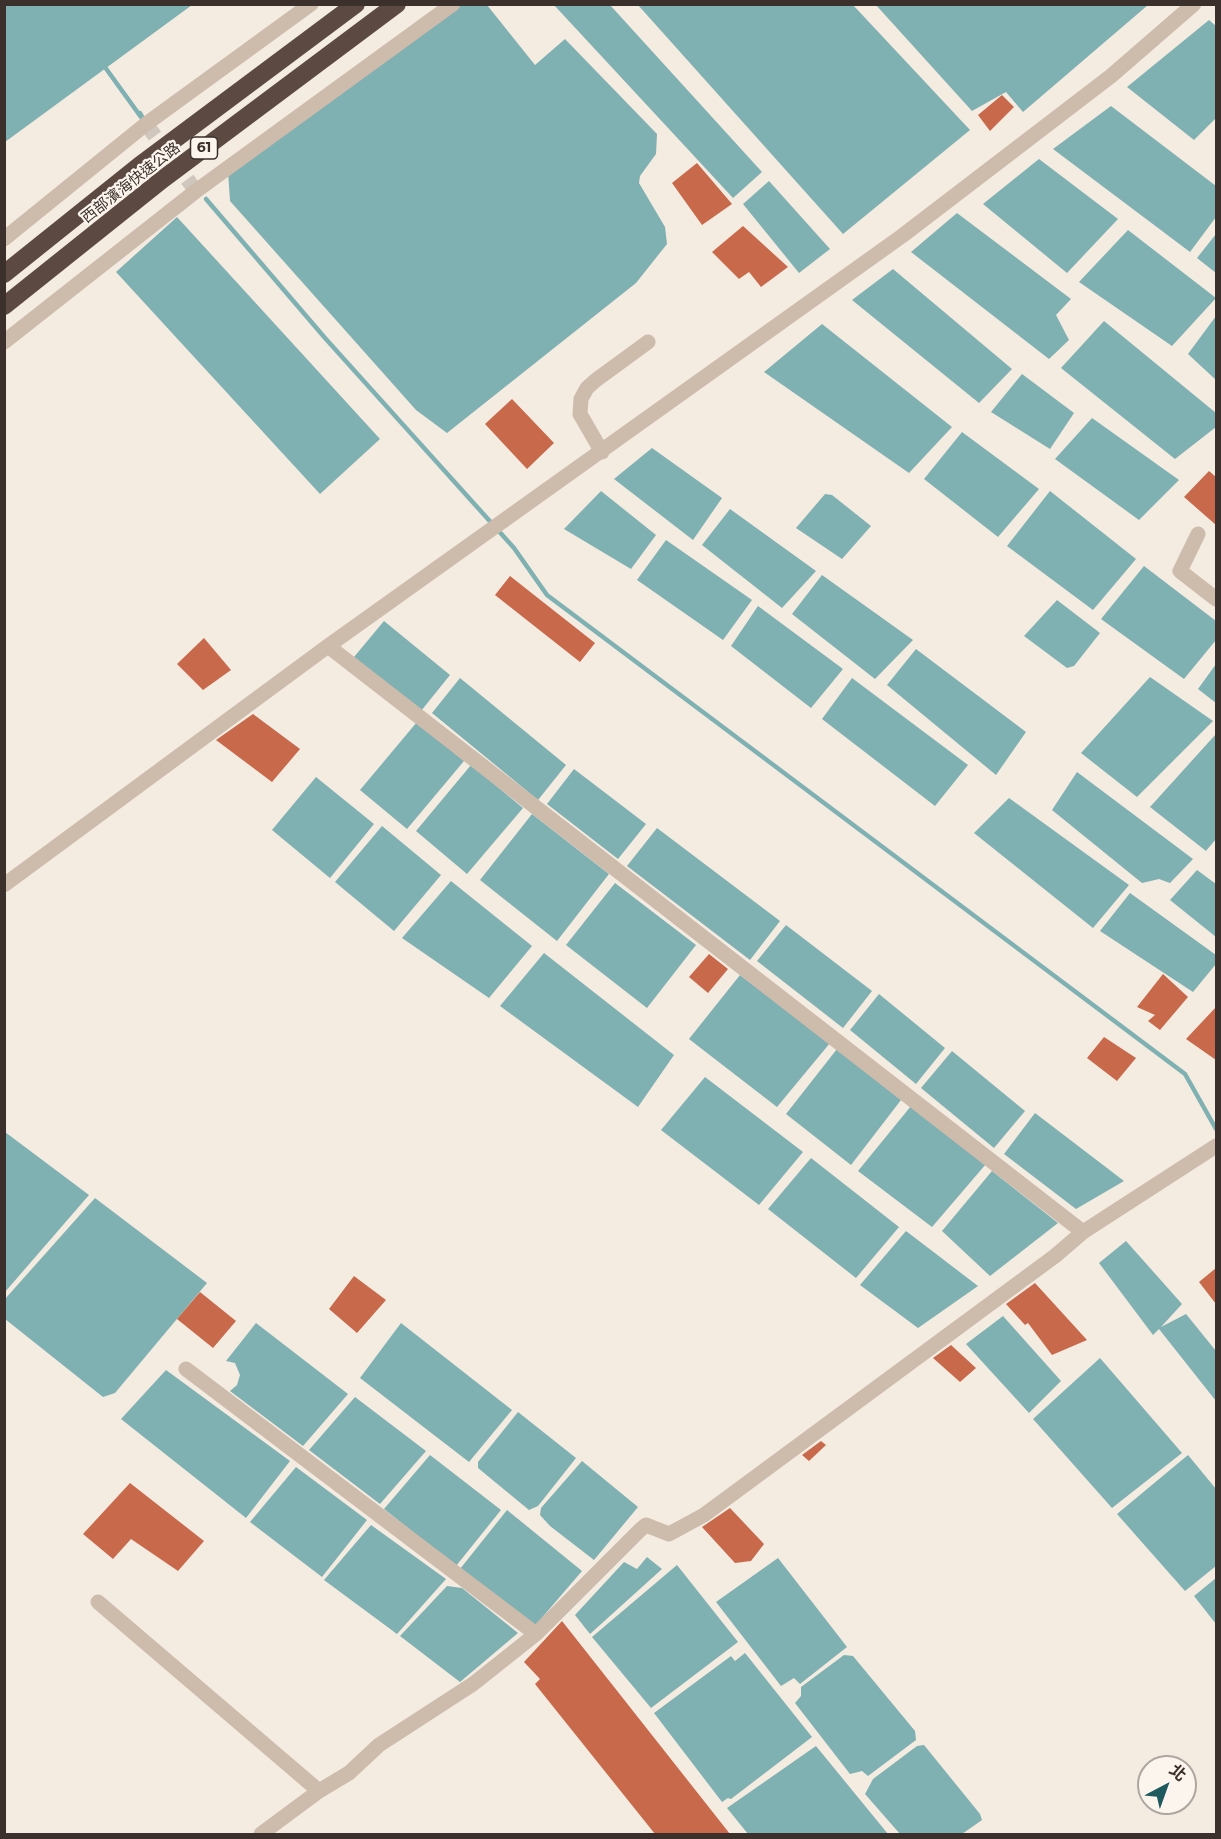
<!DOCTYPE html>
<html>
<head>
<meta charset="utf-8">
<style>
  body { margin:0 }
  #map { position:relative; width:1221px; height:1839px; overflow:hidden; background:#f4ebe1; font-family:Montserrat,"Noto Sans TC",sans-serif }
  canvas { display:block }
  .frame { position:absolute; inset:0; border:6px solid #3b302b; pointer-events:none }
  .north { position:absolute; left:1137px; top:1755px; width:60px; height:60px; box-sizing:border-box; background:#fbf5ee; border:2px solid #aea6a0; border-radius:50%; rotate:41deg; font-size:16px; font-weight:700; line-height:24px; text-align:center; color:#3b302b }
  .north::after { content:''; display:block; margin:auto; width:21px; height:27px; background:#1f5a5e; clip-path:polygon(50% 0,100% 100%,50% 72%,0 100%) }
</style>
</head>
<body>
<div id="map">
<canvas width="1221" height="1839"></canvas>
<div class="frame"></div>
<div class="north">北</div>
</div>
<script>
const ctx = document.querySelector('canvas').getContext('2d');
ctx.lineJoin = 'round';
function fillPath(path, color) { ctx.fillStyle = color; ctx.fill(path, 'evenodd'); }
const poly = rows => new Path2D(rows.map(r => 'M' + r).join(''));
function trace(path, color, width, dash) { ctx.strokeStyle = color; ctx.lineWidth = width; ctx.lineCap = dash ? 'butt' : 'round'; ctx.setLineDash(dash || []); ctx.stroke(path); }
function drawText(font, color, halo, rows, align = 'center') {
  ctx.font = font + ' Montserrat,"Noto Sans TC",sans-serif'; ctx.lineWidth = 4.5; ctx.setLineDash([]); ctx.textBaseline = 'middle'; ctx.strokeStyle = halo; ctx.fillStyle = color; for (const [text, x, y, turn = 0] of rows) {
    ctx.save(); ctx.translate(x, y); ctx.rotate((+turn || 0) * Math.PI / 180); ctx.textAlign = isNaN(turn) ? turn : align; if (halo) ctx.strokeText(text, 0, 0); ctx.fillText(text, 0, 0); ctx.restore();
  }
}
fillPath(poly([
  [5,4,192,4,192,5,5,142],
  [451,5,487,5,535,65,565,39,657,134,656,154,640,176,639,183,665,227,667,244,636,283,447,433,416,410,230,201,228,171],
  [554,5,610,5,762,172,733,198],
  [638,5,853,5,970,130,843,234],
  [876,5,1148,5,1023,112,1006,92,972,111],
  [1209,20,1216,26,1216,118,1194,140,1127,87],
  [1111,106,1216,186,1216,217,1190,252,1053,149],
  [1039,159,1118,219,1067,273,983,204],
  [769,181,830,249,799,273,743,204],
  [957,213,1071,299,1056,315,1069,340,1049,359,911,252],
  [177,217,380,439,320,494,116,272],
  [1128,230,1216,298,1172,346,1079,282],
  [1216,234,1216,273,1197,258],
  [893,269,1012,369,979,403,852,300],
  [1216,316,1216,380,1188,354],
  [1104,321,1216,413,1216,427,1175,459,1061,368],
  [822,324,952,427,909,473,764,372],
  [1022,374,1074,413,1050,449,991,412],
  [1092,418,1179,480,1139,520,1055,459],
  [962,432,1039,489,998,537,924,479],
  [652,448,722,498,693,540,614,479],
  [601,491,656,535,631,569,564,529],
  [1050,491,1136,559,1093,610,1007,546],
  [825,494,832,495,871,526,842,559,796,528],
  [730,509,816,571,782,608,702,545],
  [666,540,752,600,723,640,637,580],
  [1144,566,1216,621,1216,640,1184,679,1101,619],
  [822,575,913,640,875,679,792,614],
  [1057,600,1100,633,1074,666,1067,668,1024,636],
  [758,606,843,669,811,708,731,646],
  [384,621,450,675,421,711,354,657],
  [916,649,1026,732,996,775,887,685],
  [1216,664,1216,703,1198,689],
  [1150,677,1213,721,1137,797,1081,753],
  [460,678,566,765,538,800,432,713],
  [852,678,968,765,935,806,822,719],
  [417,722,464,761,407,829,360,790],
  [1216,734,1216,839,1206,851,1150,807],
  [471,765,523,808,467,874,416,831],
  [574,769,646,824,618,859,547,804],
  [1077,772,1193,859,1170,883,1159,879,1142,883,1052,810],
  [316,777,374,824,330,878,272,830],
  [1009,798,1129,885,1093,928,974,833],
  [532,814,609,874,557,941,480,880],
  [382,826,441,875,394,931,335,882],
  [657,828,780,921,750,960,627,866],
  [1197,870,1216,884,1216,937,1170,900],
  [451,881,532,946,489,998,402,938],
  [615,883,696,945,647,1008,566,945],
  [1130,893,1216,955,1216,964,1193,992,1100,931],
  [786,925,872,991,843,1028,757,961],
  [544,953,674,1055,638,1107,500,1006],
  [740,975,830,1043,777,1107,689,1039],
  [879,994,945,1048,916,1084,850,1030],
  [837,1049,901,1100,851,1165,786,1114],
  [952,1051,1025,1111,994,1148,921,1088],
  [705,1077,803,1152,759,1205,661,1130],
  [911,1106,986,1164,932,1227,858,1171],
  [1035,1113,1124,1181,1076,1209,1004,1154],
  [5,1132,89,1195,5,1292],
  [811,1158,899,1227,856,1278,768,1209],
  [992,1171,1058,1223,990,1276,942,1231],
  [95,1198,207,1283,115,1393,103,1397,5,1319,5,1299],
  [906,1231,978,1286,918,1328,860,1285],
  [1126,1241,1182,1304,1161,1327,1186,1314,1216,1351,1216,1401,1159,1329,1153,1335,1099,1263],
  [1003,1316,1061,1381,1029,1413,966,1344],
  [256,1323,348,1394,303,1446,230,1391,237,1385,240,1375,235,1363,226,1361],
  [401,1323,512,1410,469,1462,360,1378],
  [1100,1358,1182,1453,1112,1508,1033,1419],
  [166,1370,290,1461,246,1518,121,1419],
  [355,1397,426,1451,380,1504,309,1450],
  [518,1412,576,1458,538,1506,529,1510,478,1468,478,1462],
  [430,1455,501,1510,456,1566,384,1509],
  [1188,1455,1216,1489,1216,1566,1185,1591,1117,1514],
  [582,1461,638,1507,594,1560,550,1526,540,1515,541,1508],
  [296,1467,367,1520,322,1577,250,1522],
  [507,1510,582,1571,534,1627,460,1569],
  [371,1525,446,1579,397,1634,324,1580],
  [647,1557,662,1569,590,1634,575,1615,624,1562,637,1569],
  [778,1558,847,1647,800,1684,794,1678,781,1686,716,1602],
  [677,1565,738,1642,651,1708,592,1637],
  [1216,1578,1216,1624,1194,1596],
  [447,1586,462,1588,518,1633,460,1682,400,1636],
  [745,1653,812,1737,731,1799,728,1798,722,1802,654,1713,731,1656,735,1661],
  [844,1655,853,1656,915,1731,916,1740,868,1776,862,1771,850,1774,795,1703,801,1696,801,1687],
  [924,1745,980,1814,982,1820,962,1834,900,1834,865,1794,873,1779,917,1746],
  [816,1746,888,1834,748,1834,727,1808]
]), '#7fb0b2');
trace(poly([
  [102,63,146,124,140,113],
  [206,199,325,338,514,548,547,595,1185,1074,1216,1129]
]), '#7fb0b2', 4.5);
fillPath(poly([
  [1002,95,1014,107,990,131,978,115],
  [697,163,732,204,702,225,672,183],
  [743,226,788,267,761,287,749,272,739,279,712,252],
  [512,399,554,443,527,469,485,424],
  [1209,471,1216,477,1216,525,1184,497],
  [510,576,595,643,580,662,495,595],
  [204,638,231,670,203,690,177,664],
  [253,714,300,749,272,782,216,740],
  [709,954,728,969,708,993,689,977],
  [1163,974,1188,997,1160,1030,1148,1021,1155,1015,1137,1007],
  [1216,1007,1216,1060,1186,1039],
  [1104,1037,1136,1058,1117,1081,1087,1058],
  [1216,1268,1216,1304,1199,1282],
  [354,1276,386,1300,357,1333,329,1309],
  [1035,1283,1087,1340,1052,1355,1028,1323,1025,1325,1006,1304],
  [200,1292,236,1321,213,1348,177,1319],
  [951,1345,976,1368,960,1382,933,1358],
  [821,1441,826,1445,809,1461,802,1455],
  [130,1483,204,1541,178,1571,131,1539,113,1559,83,1534],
  [730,1508,764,1544,751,1561,735,1563,702,1527],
  [562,1621,730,1834,655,1834,535,1684,540,1679,524,1662]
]), '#c8694b');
trace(poly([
  [146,124,196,191]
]), '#cfc6bd', 15, [15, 8]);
trace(poly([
  [4,239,146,124,311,4],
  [4,342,196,191,453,4],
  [602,452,580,414,581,399,587,388,596,380,648,342],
  [1198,534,1180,571,1216,599],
  [328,646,1083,1232],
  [4,885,328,646,902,236,1111,76,1194,4],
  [186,1369,536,1634],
  [98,1602,319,1791],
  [261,1834,319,1791,349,1773,379,1745,473,1684,536,1634,640,1530,646,1525,669,1534,704,1515,1055,1256,1083,1232,1216,1146]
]), '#cdbbac', 15);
trace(poly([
  [4,274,139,166,356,4],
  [4,306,163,179,397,4]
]), '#5c4a42', 18);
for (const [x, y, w] of [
  [204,148,27]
]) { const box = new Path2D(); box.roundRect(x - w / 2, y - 11, w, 22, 4.5); ctx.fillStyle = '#fbf5ee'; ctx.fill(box); trace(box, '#3b302b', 1.5); }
drawText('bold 14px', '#3b302b', null, [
  ["61",204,148]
]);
drawText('15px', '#3b302b', '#fbf5ee', [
  ["西部濱海快速公路",131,183,-38]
]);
</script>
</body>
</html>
